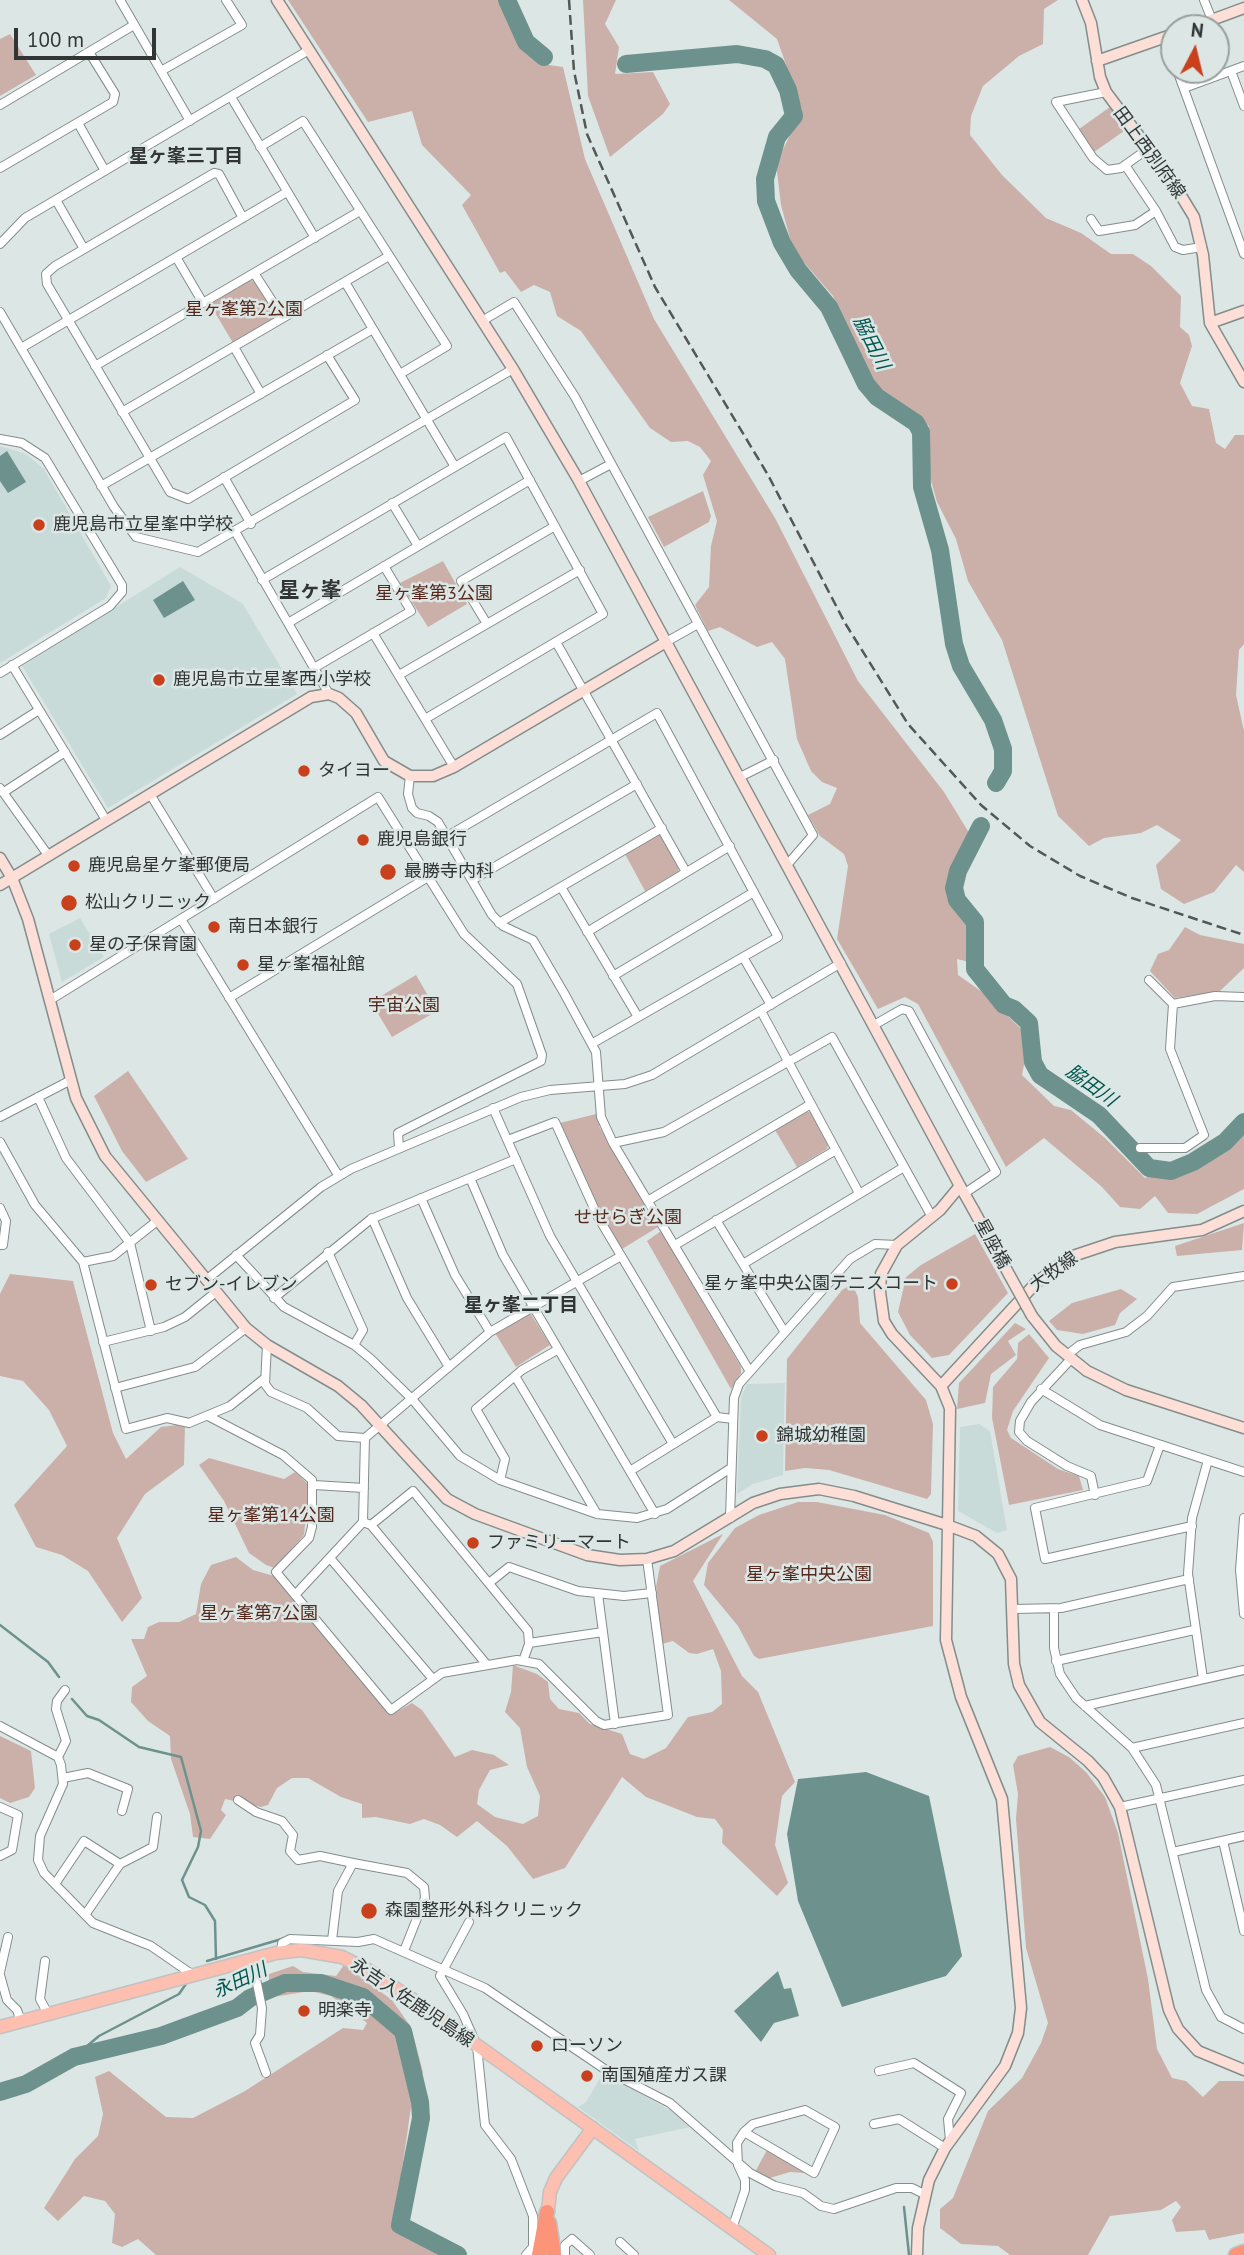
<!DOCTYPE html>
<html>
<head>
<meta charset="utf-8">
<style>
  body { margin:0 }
  #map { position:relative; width:1244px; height:2255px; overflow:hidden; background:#dce7e5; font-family:"PT Sans",sans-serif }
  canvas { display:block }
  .north { position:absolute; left:1160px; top:14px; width:70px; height:70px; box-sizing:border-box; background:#dce7e5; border:2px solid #98a09e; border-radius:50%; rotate:7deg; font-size:19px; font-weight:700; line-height:28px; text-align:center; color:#313534 }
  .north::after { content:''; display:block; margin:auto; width:24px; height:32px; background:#c9401d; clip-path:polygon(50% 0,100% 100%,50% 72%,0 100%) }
  .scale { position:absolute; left:14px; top:28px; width:142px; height:32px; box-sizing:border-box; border:4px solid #313534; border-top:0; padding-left:9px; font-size:21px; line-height:24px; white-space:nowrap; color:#313534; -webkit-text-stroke:5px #dce7e5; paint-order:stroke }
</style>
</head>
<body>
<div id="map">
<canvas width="1244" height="2255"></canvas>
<div class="north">N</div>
<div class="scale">100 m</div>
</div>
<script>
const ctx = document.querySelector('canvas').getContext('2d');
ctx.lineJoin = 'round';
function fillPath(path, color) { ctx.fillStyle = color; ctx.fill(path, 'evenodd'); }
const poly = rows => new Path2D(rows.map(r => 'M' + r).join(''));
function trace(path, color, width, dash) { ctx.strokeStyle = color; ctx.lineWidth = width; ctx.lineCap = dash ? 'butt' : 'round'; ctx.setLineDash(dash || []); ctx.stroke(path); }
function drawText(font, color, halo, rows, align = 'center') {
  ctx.font = font + ' "PT Sans","Noto Sans JP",sans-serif'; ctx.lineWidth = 5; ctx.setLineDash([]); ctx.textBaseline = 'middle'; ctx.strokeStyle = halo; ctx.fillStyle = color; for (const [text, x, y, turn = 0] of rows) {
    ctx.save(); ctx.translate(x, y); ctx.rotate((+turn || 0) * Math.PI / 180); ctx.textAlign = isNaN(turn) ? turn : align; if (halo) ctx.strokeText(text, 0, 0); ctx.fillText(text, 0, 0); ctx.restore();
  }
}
fillPath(poly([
  [0,446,26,454,44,469,111,586,106,598,0,663],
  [180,567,242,603,297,694,108,808,22,666],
  [80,918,104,957,62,982,49,934],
  [785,1383,783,1475,753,1484,737,1494,741,1397,747,1384],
  [979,1424,990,1431,1007,1530,997,1533,958,1511,960,1427],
  [603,2073,677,2114,690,2127,635,2139,639,2151,578,2107,586,2102]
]), '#c9dbd8');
fillPath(poly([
  [288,0,498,0,526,54,549,65,563,67,585,159,654,319,775,518,858,681,944,792,971,836,946,883,947,897,967,918,969,962,957,959,958,975,988,996,1023,1031,1026,1054,1022,1075,1054,1106,1071,1110,1105,1138,1145,1178,1218,1147,1244,1113,1244,1189,1197,1214,1168,1213,1155,1196,1140,1209,1120,1207,1102,1187,1044,1138,1006,1167,918,1004,905,997,878,1009,837,939,848,866,844,854,820,836,808,815,830,804,837,788,822,782,811,771,797,739,785,659,772,642,757,647,720,627,708,631,695,605,709,587,711,546,717,521,703,475,711,461,700,447,688,441,671,442,650,428,581,331,557,316,550,292,534,285,521,292,505,271,500,273,462,205,471,195,422,145,412,111,368,122],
  [583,0,616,0,605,24,619,47,615,74,653,72,670,104,663,114,610,157,588,96],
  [729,0,1058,0,1044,9,1043,44,1019,56,983,86,971,116,970,135,1002,175,1046,218,1081,233,1111,254,1133,254,1151,266,1181,296,1180,327,1189,335,1192,346,1180,383,1192,406,1209,409,1216,443,1225,449,1235,435,1244,435,1244,644,1239,650,1236,695,1244,731,1244,872,1236,865,1214,892,1184,904,1161,889,1156,865,1181,840,1157,825,1141,833,1104,838,1089,846,1058,816,1002,640,968,581,956,539,937,502,928,470,929,426,877,388,833,296,793,250,781,205,776,164,802,110,777,39],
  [10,34,36,75,0,96,0,39],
  [1110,107,1127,129,1094,152,1079,129],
  [250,280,255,281,276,318,233,343,210,304],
  [703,491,711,516,709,522,664,547,648,517],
  [443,561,467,604,428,627,400,583],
  [657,835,661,835,679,867,678,872,645,891,625,854],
  [1185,927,1200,935,1244,944,1244,968,1220,991,1175,998,1150,971,1158,954,1169,950],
  [416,975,437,1011,392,1037,371,1002],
  [128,1071,188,1159,146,1182,122,1151,94,1096],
  [807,1112,811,1112,828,1145,827,1149,797,1167,775,1130],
  [596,1114,600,1128,658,1227,622,1249,594,1200,560,1123],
  [1244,1223,1242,1250,1177,1256,1175,1246],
  [661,1231,741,1367,741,1373,731,1389,647,1241],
  [975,1234,1008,1293,949,1355,932,1358,910,1335,898,1312,906,1277,921,1265],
  [10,1274,73,1281,113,1433,126,1459,161,1427,185,1424,184,1465,145,1494,117,1538,142,1598,122,1622,88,1571,62,1555,36,1547,14,1505,67,1446,49,1410,23,1381,0,1376,0,1294],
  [852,1284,858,1297,860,1323,926,1400,933,1424,931,1494,927,1499,829,1470,805,1468,785,1471,787,1359,842,1290],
  [1121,1289,1137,1299,1120,1313,1115,1325,1083,1334,1057,1330,1049,1321,1072,1303],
  [529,1311,550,1345,516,1367,495,1333],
  [1015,1323,1026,1329,1008,1341,1016,1355,991,1374,985,1403,957,1409,959,1383],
  [1029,1334,1049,1358,1013,1411,1007,1430,1011,1438,1058,1469,1079,1476,1083,1490,1009,1505,992,1418,993,1387,1017,1359,1018,1343],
  [209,1458,284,1479,295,1472,309,1485,304,1535,275,1568,266,1565,249,1553,224,1501,199,1465],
  [798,1502,817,1502,885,1515,929,1533,933,1542,933,1626,759,1659,754,1656,738,1626,704,1585,708,1563,735,1528,759,1515],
  [723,1534,693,1581,742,1676,758,1692,795,1782,782,1796,775,1845,788,1883,777,1896,722,1843,723,1830,715,1819,697,1817,646,1797,622,1777,565,1868,533,1879,507,1846,477,1821,457,1837,440,1825,424,1819,410,1824,376,1817,362,1818,362,1804,341,1797,308,1778,292,1778,277,1788,268,1805,261,1807,225,1799,221,1810,226,1815,210,1839,193,1837,190,1814,171,1759,170,1736,148,1721,131,1702,132,1687,147,1676,131,1639,144,1639,148,1627,159,1622,179,1622,196,1614,201,1584,211,1565,236,1557,253,1570,274,1576,391,1715,412,1703,422,1710,455,1757,472,1750,494,1755,509,1765,490,1770,479,1790,477,1804,495,1817,523,1824,538,1816,540,1796,527,1767,520,1728,505,1712,511,1692,513,1665,537,1674,548,1682,550,1699,559,1709,579,1713,590,1724,622,1734,630,1754,644,1759,666,1748,688,1717,712,1712,722,1704,721,1671,713,1649,697,1654,689,1653,673,1641,662,1644,656,1587,660,1566],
  [0,1736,31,1751,35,1788,29,1797,10,1803,0,1798],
  [1050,1747,1069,1757,1086,1772,1105,1797,1118,1833,1148,1979,1157,2049,1172,2078,1186,2081,1203,2097,1219,2081,1244,2081,1244,2233,1209,2240,1205,2230,1176,2232,1172,2220,1181,2207,1176,2201,1161,2210,1110,2216,1088,2255,1010,2255,998,2246,961,2244,940,2228,940,2209,953,2198,988,2111,1022,2078,1041,2043,1048,2023,1026,1948,1016,1819,1018,1794,1013,1765,1018,1756],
  [344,1965,392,2000,411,2027,423,2072,411,2107,394,2225,411,2240,447,2255,156,2255,138,2239,122,2247,112,2243,115,2214,105,2201,84,2196,58,2221,44,2208,75,2159,98,2136,103,2114,95,2077,109,2071,166,2117,193,2118,245,2091,343,2028,363,2030,367,2023,331,1996,310,1991,273,1997,268,1990,269,1974,293,1966,303,1972,336,1976],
  [767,2150,805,2173,790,2172,770,2178,755,2172]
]), '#cbb0aa');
fillPath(poly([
  [7,451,26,482,8,493,0,481,0,456],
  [183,581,195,600,164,618,153,600],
  [866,1772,929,1796,962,1956,946,1976,842,2007,798,1901,787,1834,798,1779],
  [778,1971,784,1989,791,1988,799,2016,774,2023,761,2042,734,2011]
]), '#6d928d');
trace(poly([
  [0,1625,48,1662,59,1677],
  [72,1699,87,1716,99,1720,139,1747,181,1757,201,1831,198,1847,182,1880,189,1897,205,1905,215,1921,216,1959],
  [207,1961,285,1938],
  [74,2057,99,2036,179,1994,188,1981],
  [904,2207,909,2255]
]), '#6d928d', 2.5);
trace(poly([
  [507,0,526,42,544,57],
  [626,64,737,54,765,59,776,65,788,90,794,116,777,137,765,179,766,201,782,243,798,270,829,307,866,384,877,397,916,423,921,432,922,487,940,550,954,644,961,666,993,720,1003,749,1003,771,996,783],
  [981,826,958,871,954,888,957,900,975,922,975,969,1004,1005,1014,1009,1029,1023,1033,1062,1040,1075,1099,1115,1149,1168,1171,1171,1193,1162,1225,1142,1244,1122],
  [0,2092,26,2084,74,2057,161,2036,237,2008,250,1998,285,1983,321,1983,363,1997,403,2031,420,2102,421,2118,400,2225,458,2255]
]), '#6d928d', 18);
const street = poly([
  [120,0,190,121],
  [1204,0,1212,20],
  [1165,37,1174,61],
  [1177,70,1244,254],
  [161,71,242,25,226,0],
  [1231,71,1244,106],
  [1184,88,1244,66],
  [1106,92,1056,102,1093,158,1107,170,1121,168,1149,148],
  [231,97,315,238],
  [0,105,134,25],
  [78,123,105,171],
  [260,147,303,121,447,346,400,374],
  [0,168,113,102,115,94,89,52],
  [56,200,84,249],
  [1156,211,1175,247,1183,250,1202,247],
  [243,218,219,174,214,173,55,266,46,274,47,284,170,492,188,499,355,400,327,355],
  [1091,219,1099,231,1135,225,1156,211,1125,165],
  [0,244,25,218,309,50],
  [176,257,203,303],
  [254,273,283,318],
  [345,282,455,467],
  [0,312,114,507,136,537,198,552,513,369],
  [482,321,514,302,575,397,813,835,787,865],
  [234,347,261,394],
  [21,348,287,192],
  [95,366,360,211],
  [122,412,389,256],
  [0,439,22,443,45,458,122,585,122,592,110,606,0,673],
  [224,477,251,524],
  [579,481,611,464],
  [101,486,373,329],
  [392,503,418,546],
  [236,533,329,694],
  [262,580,506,437,603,614,425,719],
  [288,623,530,480],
  [487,624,461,581,555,526],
  [373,633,454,767],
  [556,642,686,872],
  [666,642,698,624],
  [12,665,106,820],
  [314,668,411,611,384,566],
  [399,675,580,570],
  [0,735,39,710],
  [410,776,408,794,412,808,417,813,429,816,438,822,492,915,503,926,533,940,564,993,596,1052,601,1117,613,1143,749,1370],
  [740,777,774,760],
  [0,788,48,855],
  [4,792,65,752],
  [150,794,214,899],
  [446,837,657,713,778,937,593,1043],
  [472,880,637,784],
  [561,887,638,1017],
  [181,919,338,1175],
  [499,923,662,828],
  [587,932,730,846],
  [743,957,771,1005],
  [613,976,754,892],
  [1149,980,1173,1004,1215,996,1244,997],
  [229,998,428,877],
  [50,1000,378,797,464,934,517,984,542,1055,541,1061,398,1133,399,1148],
  [761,1011,859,1193],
  [874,1025,902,1009,909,1011,996,1172,965,1193],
  [38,1097,66,1158,130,1243,151,1331],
  [493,1108,550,1236,673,1444],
  [0,1117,71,1080],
  [508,1140,555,1122,598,1217,717,1417],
  [0,1142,35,1205,83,1262,126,1429,167,1418,189,1423,230,1406,265,1378],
  [613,1143,664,1132,832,1037,932,1217],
  [1140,1148,1185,1148,1204,1135,1170,1049,1173,1004],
  [470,1178,503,1255,655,1514],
  [421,1198,455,1275,490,1332],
  [649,1200,811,1104],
  [0,1208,6,1221,3,1245,0,1245],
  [372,1218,407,1298,449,1367],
  [716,1220,784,1331],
  [675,1245,836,1150],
  [328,1252,363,1330,354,1345],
  [236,1255,284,1307,354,1345,371,1359,412,1399,460,1456,500,1480,597,1514,637,1518,667,1509,731,1468],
  [83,1262,113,1256,157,1221],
  [743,1264,904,1167],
  [206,1280,321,1187,351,1169,521,1097,550,1090,625,1084,652,1075,841,963],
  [274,1298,371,1219,516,1159],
  [103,1342,164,1327,185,1317,216,1292],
  [267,1345,265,1384,271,1392,307,1408,338,1436,365,1438,490,1332,621,1256],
  [1067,1355,1080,1345,1126,1332,1147,1316,1173,1287,1244,1276],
  [1071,1359,1031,1402,1020,1421,1019,1432,1027,1441,1067,1466,1091,1476,1095,1495],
  [515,1376,597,1514],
  [115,1388,195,1367,246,1328],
  [1041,1389,1100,1425,1244,1472],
  [208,1416,283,1455,312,1480,312,1527,309,1538,276,1572,391,1710,442,1673,517,1660,539,1664,596,1721,604,1725,668,1715,647,1559],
  [1160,1445,1147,1481,1035,1508,1045,1559,1192,1526],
  [630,1471,717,1417,733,1419],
  [500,1480,505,1459,476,1409,522,1370,557,1350],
  [314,1485,364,1488],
  [730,1518,734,1398,739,1384,850,1259,875,1244,897,1245],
  [1244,1518,1240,1570,1244,1614],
  [363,1522,371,1525,487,1665],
  [371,1525,413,1491,528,1631,529,1644,523,1661],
  [330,1558,432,1678],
  [489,1583,509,1567,578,1591,624,1596,652,1593],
  [598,1594,615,1724],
  [295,1595,363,1522,365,1438],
  [1013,1609,1061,1608,1189,1579],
  [1054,1609,1054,1648,1060,1674,1076,1698,1132,1748,1156,1785,1206,1990,1221,2017,1244,2029],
  [529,1643,603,1632],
  [1056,1661,1194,1630],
  [1203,1679,1188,1574,1192,1518,1208,1460],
  [1085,1706,1244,1670],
  [0,1726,58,1757,61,1765,63,1784,40,1836,38,1860,44,1873,93,1923,151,1946,193,1975],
  [1132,1748,1244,1723],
  [58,1757,66,1741,56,1709,57,1701,65,1690],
  [63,1778,88,1773,128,1789,122,1811],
  [238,1800,256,1812,282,1821,293,1835,290,1851,298,1860,320,1856,353,1863,338,1891,332,1940],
  [0,1807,18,1815,12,1850,0,1856],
  [1120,1807,1244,1780],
  [1223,1841,1244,1931],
  [1173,1852,1244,1836],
  [353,1863,407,1873,424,1887,425,1898,404,1951],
  [120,1864,153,1847,157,1817],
  [55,1884,84,1841,120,1864,85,1915],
  [469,1922,440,1976,463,2014,477,2046,485,2125,511,2159,533,2216,533,2247,526,2255],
  [281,1952,282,1943,290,1939,358,1942,374,1939,485,1988,606,2070,670,2103,750,2173,775,2186,803,2193,821,2206,834,2209,896,2188,912,2188,924,2194],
  [252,1959,262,2008,260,2035,255,2043,266,2073],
  [45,1961,40,1999,48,2014],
  [0,1972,8,1937],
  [0,1975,7,2000,17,2010,21,2021],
  [879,2071,914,2063,961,2093,948,2119,950,2141],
  [874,2124,899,2119,945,2148],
  [732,2229,745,2190,745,2180,738,2165,737,2143,744,2132,753,2124,805,2110,835,2127,814,2173,744,2132],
  [620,2242,634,2255],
  [565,2255,565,2245,572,2239,590,2255]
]);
const secondary = poly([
  [277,0,513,369,579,481,960,1186,940,1210,897,1245,881,1274,880,1292,884,1321,892,1334,941,1386,950,1408,946,1640,961,1697,1002,1799,1021,2008,1018,2033,1005,2066,945,2148,929,2180,918,2228,917,2255],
  [1082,0,1091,23,1100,77,1106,92,1169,176,1194,217,1203,255,1210,323,1244,382],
  [1190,28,1244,8],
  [1097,61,1174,34],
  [1210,323,1244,311],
  [0,858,12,878,28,919,76,1098,105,1156,246,1328,267,1345,338,1386,361,1405,447,1499,475,1514,587,1555,620,1560,647,1559,674,1551,753,1503,780,1494,819,1489,854,1496,947,1525,976,1536,998,1554,1011,1579,1014,1664,1019,1685,1040,1722,1088,1761,1103,1777,1120,1807,1169,2010,1178,2029,1198,2051,1244,2070],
  [0,885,311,697,329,694,339,698,356,713,384,761,410,776,433,776,454,767,666,642],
  [960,1186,973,1209],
  [1032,1316,1056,1346,1087,1371,1126,1390,1244,1428],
  [941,1386,1036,1283,1070,1257,1115,1242,1202,1230,1244,1211]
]);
const primary = poly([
  [0,2027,276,1953,301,1950,342,1957,368,1970,428,2010,769,2255],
  [547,2219,550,2192,556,2178,593,2128]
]);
const highway = poly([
  [549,2223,554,2255],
  [539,2255,547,2212],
  [1236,2255,1244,2252]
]);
trace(street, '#838d8b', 10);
trace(secondary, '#838d8b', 13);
trace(primary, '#c1c2c2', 15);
trace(highway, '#c1c2c2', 17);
trace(street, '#fff', 8);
trace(secondary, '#fedfd7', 10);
trace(primary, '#fdbfaf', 12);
trace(highway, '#fc947a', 14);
trace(poly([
  [569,0,574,71,587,134,655,287,768,475,845,623,908,724,981,805,1030,846,1080,876,1132,898,1244,935]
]), '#535857', 2.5, [10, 5]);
const secondaryBridge = poly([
  [973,1209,1032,1316]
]);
trace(secondaryBridge, '#838d8b', 13, []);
trace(secondaryBridge, '#fedfd7', 10);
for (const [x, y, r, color] of [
  [39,525,7,"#c9401d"],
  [159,680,7,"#c9401d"],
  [304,771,7,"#c9401d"],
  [363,840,7,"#c9401d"],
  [74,866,7,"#c9401d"],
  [388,872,9,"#c9401d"],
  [69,903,9,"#c9401d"],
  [214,927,7,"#c9401d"],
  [75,945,7,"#c9401d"],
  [243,965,7,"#c9401d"],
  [952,1284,7,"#c9401d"],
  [151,1285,7,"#c9401d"],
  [762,1436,7,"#c9401d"],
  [473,1543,7,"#c9401d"],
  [369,1911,9,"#c9401d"],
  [304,2011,7,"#c9401d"],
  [537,2046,7,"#c9401d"],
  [587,2076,7,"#c9401d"]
]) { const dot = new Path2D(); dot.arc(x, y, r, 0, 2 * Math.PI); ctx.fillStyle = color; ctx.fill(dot); trace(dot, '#dce7e5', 2.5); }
drawText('18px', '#313534', '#dce7e5', [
  ["田上西別府線",1149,153,54],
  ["星座橋",992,1244,61],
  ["大牧線",1054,1272,-36],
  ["永吉入佐鹿児島線",412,2003,34]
]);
drawText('18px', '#56281d', '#dce7e5', [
  ["星ヶ峯第2公園",244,310],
  ["星ヶ峯第3公園",434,594],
  ["宇宙公園",404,1006],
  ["せせらぎ公園",628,1218],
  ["星ヶ峯第14公園",271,1516],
  ["星ヶ峯中央公園",809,1575],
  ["星ヶ峯第7公園",259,1614]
]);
drawText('18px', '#313534', '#dce7e5', [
  ["鹿児島市立星峯中学校",53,525],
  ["鹿児島市立星峯西小学校",173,680],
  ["タイヨー",318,771],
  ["鹿児島銀行",377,840],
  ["鹿児島星ケ峯郵便局",88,866],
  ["最勝寺内科",404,872],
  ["松山クリニック",85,903],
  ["南日本銀行",228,927],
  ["星の子保育園",89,945],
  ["星ヶ峯福祉館",257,965],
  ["星ヶ峯中央公園テニスコート",938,1284,"right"],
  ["セブン-イレブン",165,1285],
  ["錦城幼稚園",776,1436],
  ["ファミリーマート",487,1543],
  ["森園整形外科クリニック",385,1911],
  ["明楽寺",318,2011],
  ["ローソン",551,2046],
  ["南国殖産ガス課",601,2076]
], 'left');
drawText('bold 19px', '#313534', '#dce7e5', [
  ["星ヶ峯三丁目",186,157],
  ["星ヶ峯二丁目",521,1306]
]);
drawText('italic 19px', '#00564f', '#dce7e5', [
  ["脇田川",871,343,63],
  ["脇田川",1091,1086,36],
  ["永田川",240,1981,-25]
]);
drawText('bold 21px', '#313534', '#dce7e5', [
  ["星ヶ峯",310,591]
]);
</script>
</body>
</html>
